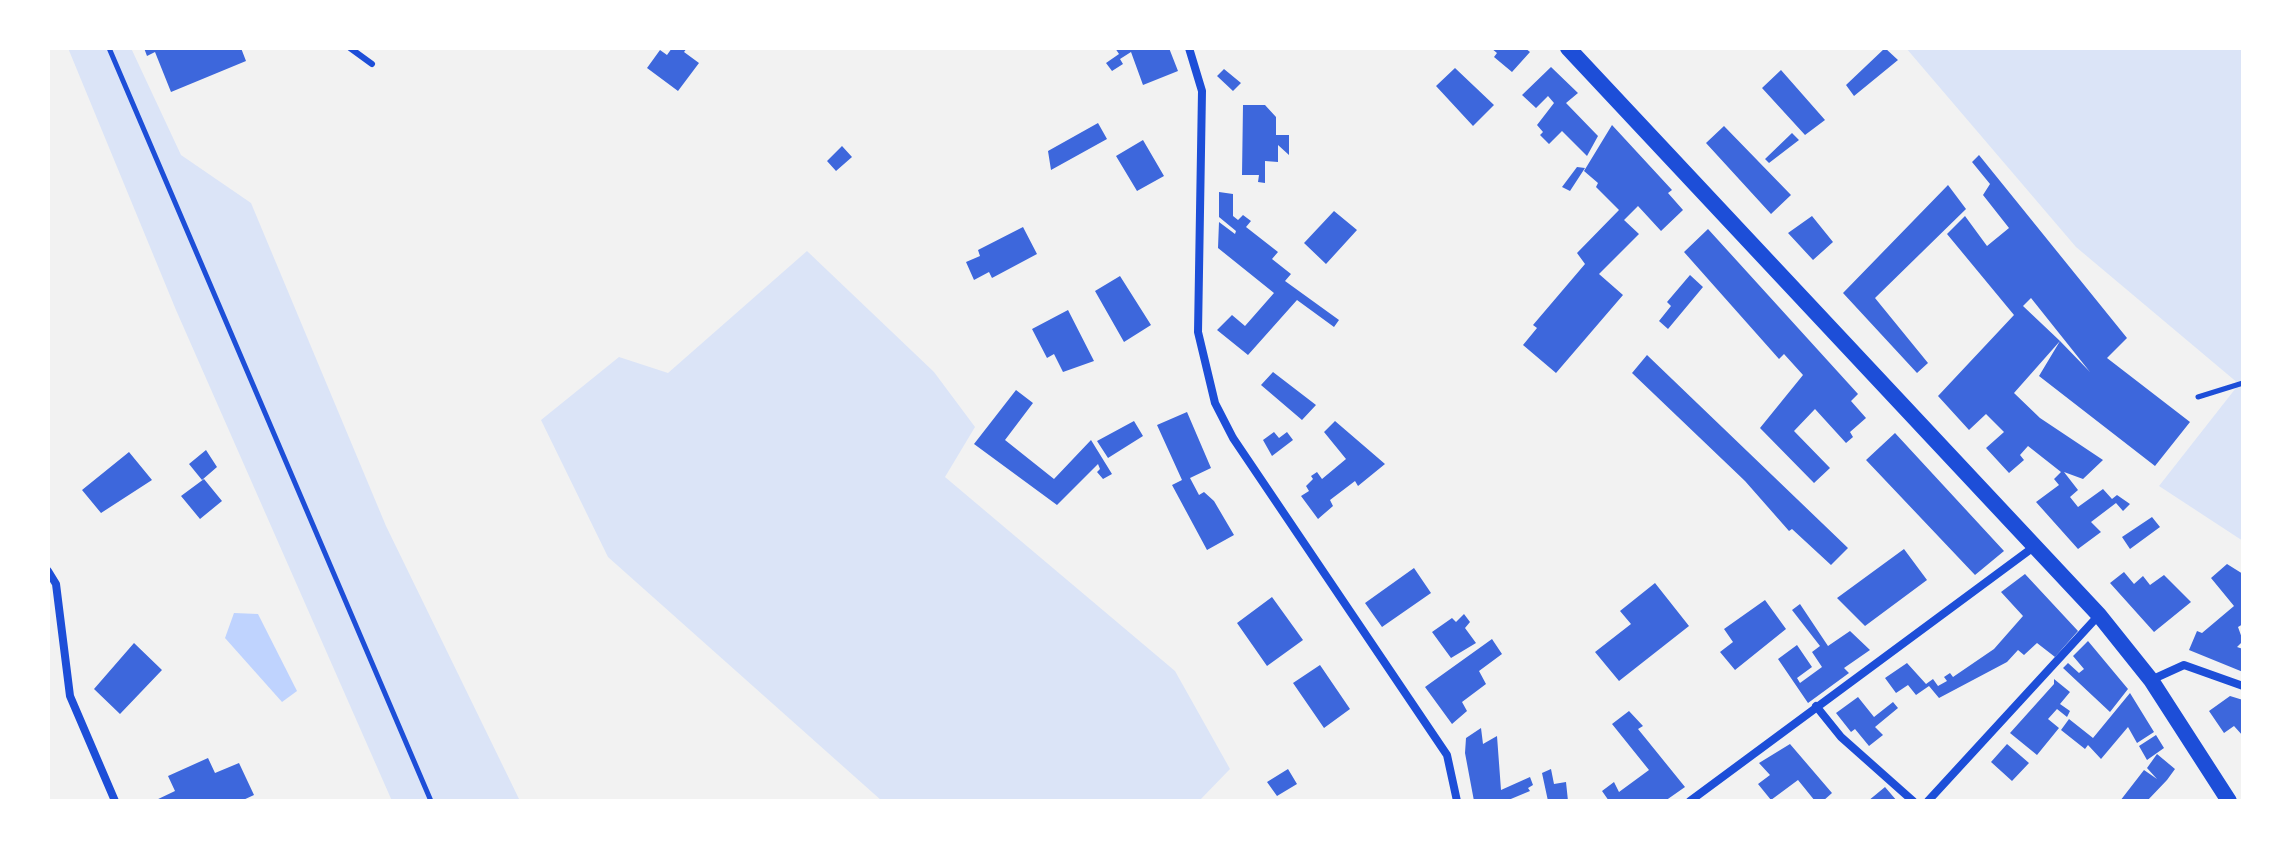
<!DOCTYPE html>
<html>
<head>
<meta charset="utf-8">
<style>
  body { margin:0 }
  #map { position:relative; width:2291px; height:849px; overflow:hidden; background:#f2f2f2; font-family:Manrope,sans-serif }
  canvas { display:block }
  .frame { position:absolute; inset:0; border:50px solid #fff; pointer-events:none }
</style>
</head>
<body>
<div id="map">
<canvas width="2291" height="849"></canvas>
<div class="frame"></div>
</div>
<script>
const ctx = document.querySelector('canvas').getContext('2d');
ctx.lineJoin = 'round';
function fillPath(path, color) { ctx.fillStyle = color; ctx.fill(path, 'evenodd'); }
const poly = rows => new Path2D(rows.map(r => 'M' + r).join(''));
function trace(path, color, width, dash) { ctx.strokeStyle = color; ctx.lineWidth = width; ctx.lineCap = dash ? 'butt' : 'round'; ctx.setLineDash(dash || []); ctx.stroke(path); }
fillPath(poly([
  [68,48,131,48,181,155,251,203,386,526,520,801,392,801,176,310],
  [1906,48,2243,48,2243,541,2159,486,2239,384,2076,247],
  [807,251,934,372,975,427,945,477,1175,671,1230,769,1199,801,882,801,608,557,541,420,619,357,668,373]
]), '#dbe4f7');
fillPath(poly([
  [234,613,258,614,297,691,282,702,225,638]
]), '#bfd3fe');
fillPath(poly([
  [144,48,241,48,246,61,171,92,155,52,147,56],
  [672,48,687,48,684,52,699,63,678,91,647,68,660,50,667,55],
  [1115,48,1169,48,1178,71,1143,85,1131,52,1120,59,1123,64,1112,71,1106,63,1119,54],
  [1491,48,1525,48,1530,52,1512,72,1494,57,1497,53],
  [1885,48,1898,60,1854,96,1846,85],
  [1551,67,1578,93,1566,103,1598,136,1587,156,1562,131,1549,144,1540,135,1543,132,1537,125,1554,103,1548,96,1536,108,1522,95],
  [1455,68,1494,105,1473,126,1436,86],
  [1224,69,1241,83,1233,91,1217,76],
  [1781,70,1825,120,1805,135,1762,88],
  [1243,105,1265,105,1276,117,1276,135,1289,135,1289,155,1278,145,1278,162,1265,161,1265,183,1258,182,1259,175,1242,175],
  [1098,123,1107,139,1051,170,1048,151],
  [1612,125,1672,190,1668,193,1683,210,1661,231,1638,206,1624,220,1639,234,1599,274,1623,295,1556,373,1523,345,1537,328,1533,325,1585,264,1577,253,1619,210,1596,187,1598,183,1584,171],
  [1724,126,1791,195,1771,214,1706,143],
  [1792,133,1799,140,1769,163,1765,159],
  [1143,140,1164,176,1137,191,1116,156],
  [842,146,852,157,836,171,827,161],
  [1979,155,2127,338,2107,358,2190,422,2155,466,2039,376,2060,341,2090,372,2031,298,2023,306,2060,341,2014,393,2040,418,2103,460,2083,479,2064,472,2078,490,2070,497,2078,507,2103,489,2112,499,2117,495,2130,504,2123,511,2116,503,2091,522,2101,532,2078,549,2036,502,2059,485,2054,479,2061,472,2028,446,2020,455,2024,460,2009,473,1986,448,2004,432,1986,414,1969,430,1938,396,2014,315,1947,234,1965,216,1987,246,2009,228,1983,195,1990,184,1972,162],
  [1577,167,1585,168,1570,191,1562,187],
  [1948,185,1966,209,1875,298,1928,363,1917,373,1843,293],
  [1219,192,1233,194,1233,216,1238,220,1243,215,1251,221,1246,227,1278,252,1272,259,1291,274,1285,281,1339,320,1334,327,1297,300,1248,355,1217,330,1232,315,1245,326,1274,293,1218,248,1219,222,1235,234,1236,231,1219,217],
  [1334,211,1357,230,1326,264,1304,243],
  [1812,216,1833,242,1813,260,1788,233],
  [1023,227,1037,254,992,278,989,272,974,280,966,262,980,256,978,250],
  [1708,229,1858,394,1851,401,1866,418,1850,432,1853,437,1846,443,1815,409,1794,431,1830,468,1814,483,1760,428,1803,375,1784,354,1779,359,1684,252],
  [1690,275,1703,287,1668,329,1659,321,1671,306,1667,302],
  [1120,276,1151,325,1124,342,1095,291],
  [1068,310,1094,361,1063,372,1054,354,1047,358,1032,329],
  [1647,355,1848,548,1831,565,1792,529,1789,531,1745,481,1632,373],
  [1273,372,1316,405,1302,420,1261,385],
  [1016,390,1033,403,1005,440,1054,479,1091,440,1112,474,1103,479,1097,472,1100,469,1098,464,1057,505,974,444],
  [1187,412,1211,468,1190,478,1199,495,1204,492,1214,501,1234,535,1207,550,1172,485,1182,480,1157,425],
  [1134,421,1143,436,1108,458,1097,441],
  [1335,421,1385,464,1358,486,1355,481,1330,500,1333,506,1318,519,1301,496,1309,491,1306,486,1313,479,1311,476,1317,472,1322,479,1346,459,1324,432],
  [1274,432,1279,438,1287,432,1293,440,1272,456,1263,440],
  [1895,433,2004,551,1975,575,1866,460],
  [206,450,217,467,202,480,189,464],
  [129,452,152,480,101,513,82,490],
  [204,479,222,501,200,519,181,496],
  [2152,517,2160,527,2130,549,2122,537],
  [1904,549,1927,580,1865,626,1837,598],
  [2227,564,2243,574,2243,624,2238,627,2243,641,2237,647,2243,649,2243,672,2189,650,2197,631,2202,633,2234,606,2211,578],
  [1414,568,1431,593,1382,627,1365,603],
  [2124,572,2134,584,2143,576,2150,585,2164,575,2191,602,2154,632,2110,583],
  [2025,574,2078,631,2055,657,2037,643,2024,655,2018,650,2007,662,1939,698,1929,686,1916,695,1908,685,1896,693,1885,678,1907,663,1926,684,1933,679,1938,686,1947,681,1944,677,1950,673,1953,677,1994,649,2023,616,2001,592],
  [1655,583,1689,626,1619,681,1595,652,1631,624,1620,611],
  [1272,597,1303,640,1267,666,1237,623],
  [1765,600,1786,629,1735,670,1720,652,1733,642,1724,629],
  [1800,604,1828,646,1850,631,1870,650,1844,668,1849,673,1808,703,1778,659,1797,645,1812,667,1797,678,1800,683,1822,667,1812,652,1820,646,1792,610],
  [1464,614,1470,622,1465,628,1476,643,1451,658,1432,632,1452,618,1456,622],
  [1492,639,1502,654,1479,671,1486,684,1462,702,1467,711,1452,724,1425,687],
  [2088,641,2128,689,2110,712,2063,668,2068,663,2079,673,2084,669,2073,656],
  [134,643,162,670,120,714,94,689],
  [1320,665,1350,709,1324,728,1293,683],
  [2054,679,2070,692,2060,704,2070,711,2067,717,2057,709,2048,719,2059,728,2037,755,2010,733,2054,684],
  [2130,693,2154,732,2137,743,2128,727,2101,759,2088,745,2085,749,2061,730,2069,719,2093,738],
  [2230,696,2243,700,2243,736,2234,726,2224,733,2209,711],
  [1858,697,1874,717,1893,702,1898,708,1875,727,1883,735,1869,746,1855,729,1851,732,1836,713],
  [1629,711,1643,726,1638,729,1685,787,1665,801,1609,801,1602,791,1614,782,1619,792,1649,770,1612,724],
  [1481,728,1483,744,1497,736,1501,790,1530,777,1533,785,1528,788,1530,791,1506,801,1474,801,1465,753,1466,738],
  [2156,735,2164,748,2147,760,2139,746],
  [1790,744,1832,793,1823,801,1815,801,1798,780,1771,800,1758,784,1770,775,1759,763],
  [2007,744,2029,763,2012,781,1991,762],
  [2157,754,2175,769,2167,780,2147,801,2120,801,2144,770,2157,779,2147,768],
  [208,758,215,773,239,763,254,795,241,801,154,801,175,791,168,776],
  [1288,769,1297,784,1277,796,1267,782],
  [1551,769,1554,784,1566,782,1568,801,1548,801,1542,773],
  [1885,787,1897,801,1868,801]
]), '#3d67dc');
trace(poly([
  [109,48,431,801],
  [2198,397,2243,383]
]), '#1d4ed8', 5);
trace(poly([
  [350,48,372,64]
]), '#1d4ed8', 6);
trace(poly([
  [1189,48,1202,91,1198,332,1215,403,1233,438,1447,755,1457,801],
  [48,571,56,584,70,696,115,801],
  [2151,680,2184,665,2243,686],
  [1816,706,1841,737,1913,801],
  [1690,801,2035,546],
  [1928,801,2099,615]
]), '#1d4ed8', 8);
trace(poly([
  [1568,48,2099,615,2151,680,2229,801]
]), '#1d4ed8', 16);
</script>
</body>
</html>
